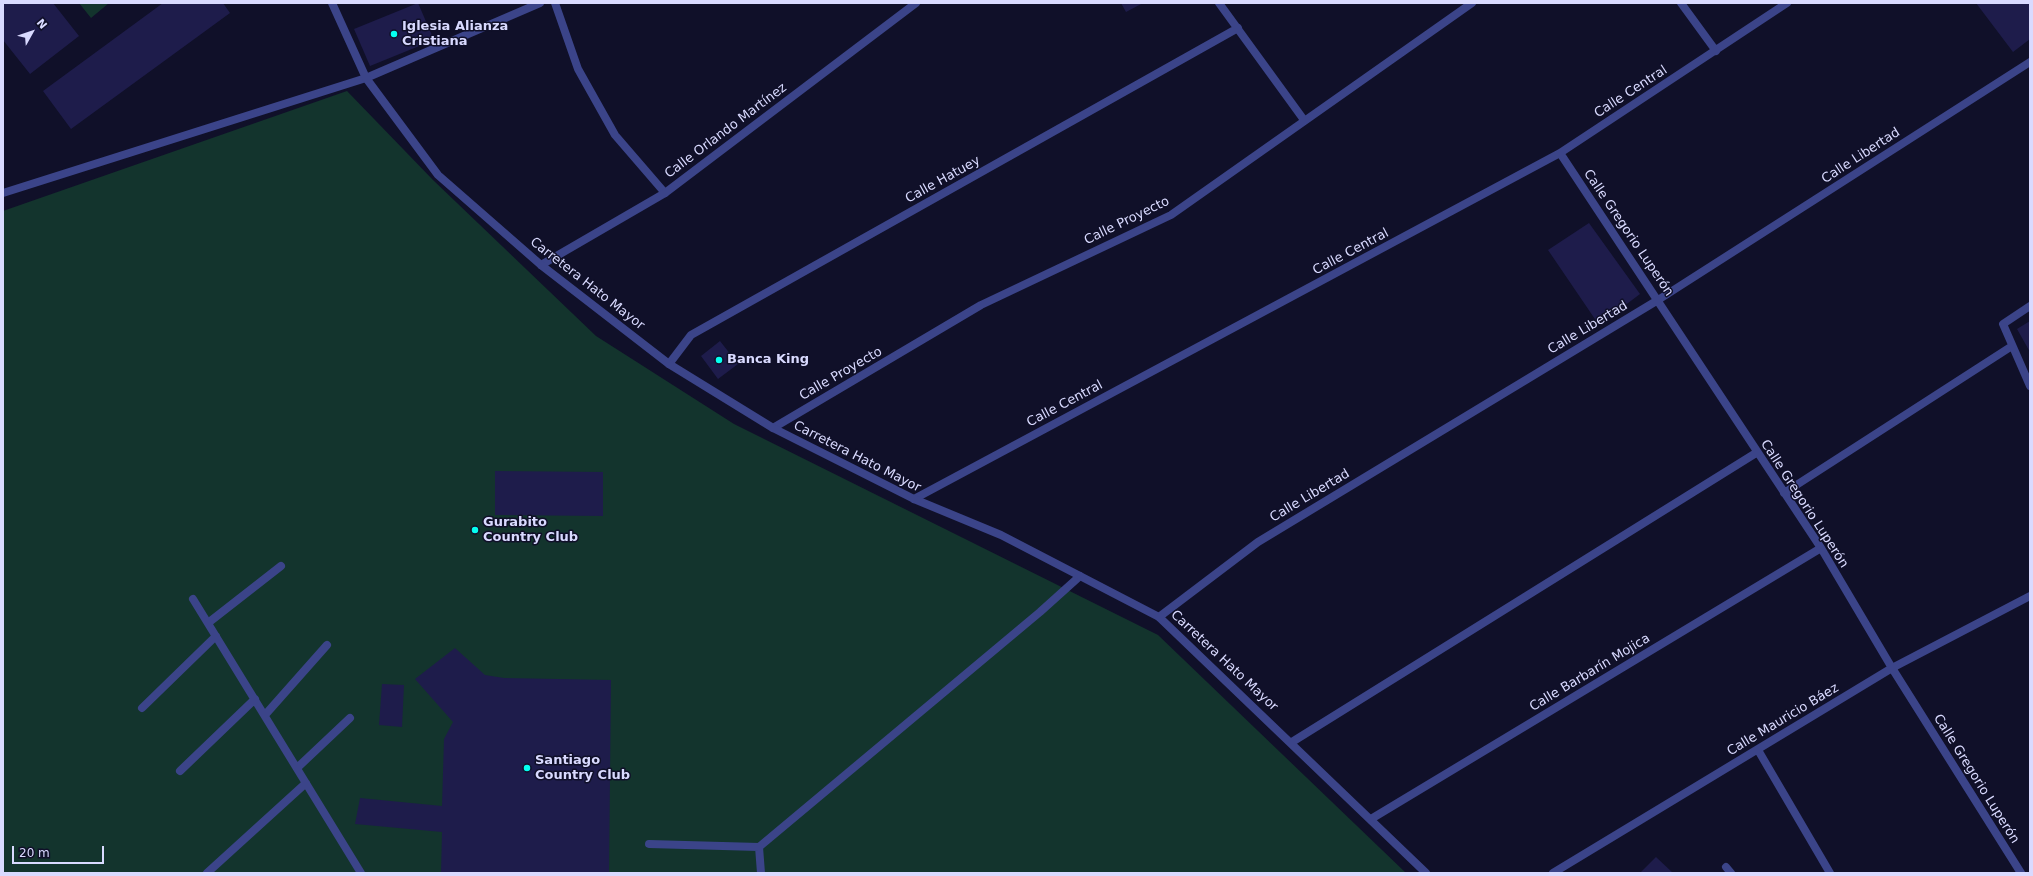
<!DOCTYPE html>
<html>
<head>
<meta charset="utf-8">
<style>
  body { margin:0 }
  #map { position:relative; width:2033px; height:876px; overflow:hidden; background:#101029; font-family:"DejaVu Sans",sans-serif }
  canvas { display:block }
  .frame { position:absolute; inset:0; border:4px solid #d9daff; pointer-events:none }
  .north { position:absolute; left:12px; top:12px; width:40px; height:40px; -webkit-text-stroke:3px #101029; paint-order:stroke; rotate:50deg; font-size:11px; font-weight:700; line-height:16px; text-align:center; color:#d9daff }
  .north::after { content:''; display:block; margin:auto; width:14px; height:18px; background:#d9daff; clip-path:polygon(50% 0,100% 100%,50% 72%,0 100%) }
  .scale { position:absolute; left:12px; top:846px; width:92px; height:18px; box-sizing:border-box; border:2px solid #d9daff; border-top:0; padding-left:5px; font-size:12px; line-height:14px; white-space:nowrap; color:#d9daff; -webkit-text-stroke:3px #101029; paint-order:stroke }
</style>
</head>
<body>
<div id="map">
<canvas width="2033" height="876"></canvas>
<div class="frame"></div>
<div class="north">N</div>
<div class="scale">20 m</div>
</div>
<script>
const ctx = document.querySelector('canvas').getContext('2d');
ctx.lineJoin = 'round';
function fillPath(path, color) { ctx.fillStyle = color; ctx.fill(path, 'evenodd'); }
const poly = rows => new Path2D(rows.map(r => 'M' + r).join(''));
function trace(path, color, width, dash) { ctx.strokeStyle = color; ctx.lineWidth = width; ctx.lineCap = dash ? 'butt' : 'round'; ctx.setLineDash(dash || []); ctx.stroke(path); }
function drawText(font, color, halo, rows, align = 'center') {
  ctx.font = font + ' "DejaVu Sans",sans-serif'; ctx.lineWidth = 3; ctx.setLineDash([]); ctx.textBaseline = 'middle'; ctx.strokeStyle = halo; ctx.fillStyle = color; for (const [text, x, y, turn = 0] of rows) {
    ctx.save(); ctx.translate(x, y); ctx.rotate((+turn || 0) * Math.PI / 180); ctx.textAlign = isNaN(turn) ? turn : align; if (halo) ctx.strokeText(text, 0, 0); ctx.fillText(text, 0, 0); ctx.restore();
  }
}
fillPath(poly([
  [79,3,109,3,91,18],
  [347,91,433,180,596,336,734,424,1158,635,1406,873,3,873,3,211]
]), '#13342d');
fillPath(poly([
  [3,3,53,3,79,36,30,74,3,40],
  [163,3,223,3,230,13,71,129,43,91],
  [418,3,434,40,370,66,354,29],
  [1121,3,1143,3,1126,12],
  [1976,3,2030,3,2030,39,2013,52],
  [1589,223,1640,294,1599,325,1548,250],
  [2030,321,2030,352,2017,329],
  [720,341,738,364,718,379,701,356],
  [495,471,603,472,603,516,495,515],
  [455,648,485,675,504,678,611,680,609,873,441,873,442,832,355,824,360,798,442,806,444,739,453,722,415,679],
  [382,684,404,685,402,727,379,725],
  [1656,857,1673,873,1640,873]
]), '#1e1c4b');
trace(poly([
  [555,3,578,69,615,135,665,193],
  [193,599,361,873],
  [208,623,281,566],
  [142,708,216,636],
  [265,715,327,645],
  [297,768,350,718],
  [180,771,255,699],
  [649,844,759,847,1040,612,1080,576],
  [759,847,761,873],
  [1726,867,1731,873],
  [207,873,306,783]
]), '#3b4489', 8);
trace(poly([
  [1219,3,1304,120],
  [1681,3,1716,51],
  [1560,153,1821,548,1892,668,2021,873],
  [3,193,366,78,540,3],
  [541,265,665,193,916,3],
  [2030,306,2003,324,2030,386],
  [669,364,691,335,1238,28],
  [773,428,981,305,1171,215,1472,3],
  [1784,493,2012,346],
  [914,499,1560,153,1787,3],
  [1159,617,1258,542,1658,300,2030,62],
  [1292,742,1756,453],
  [1758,750,1830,873],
  [1371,819,1821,548],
  [1553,873,1892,668,2030,596]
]), '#3b4489', 8);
trace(poly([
  [332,3,366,78,438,175,541,265,669,364,773,428,914,499,1001,535,1159,617,1426,873]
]), '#3b4489', 8);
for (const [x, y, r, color] of [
  [394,34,4,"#05fff0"],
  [719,360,4,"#05fff0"],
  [475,530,4,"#05fff0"],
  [527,768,4,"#05fff0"]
]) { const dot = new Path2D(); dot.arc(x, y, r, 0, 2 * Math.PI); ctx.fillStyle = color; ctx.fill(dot); trace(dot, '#101029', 1.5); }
drawText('bold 13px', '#d9daff', '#101029', [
  ["Iglesia Alianza",402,27],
  ["Cristiana",402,42],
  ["Banca King",727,360],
  ["Gurabito",483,523],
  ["Country Club",483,538],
  ["Santiago",535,761],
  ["Country Club",535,776]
], 'left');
drawText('13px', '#d9daff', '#101029', [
  ["Calle Central",1631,92,-33],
  ["Calle Orlando Martínez",726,131,-37],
  ["Calle Libertad",1861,156,-33],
  ["Calle Hatuey",943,180,-29],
  ["Calle Proyecto",1127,221,-26],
  ["Calle Gregorio Luperón",1628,233,56],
  ["Calle Central",1351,252,-28],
  ["Carretera Hato Mayor",587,284,38],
  ["Calle Libertad",1588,328,-31],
  ["Calle Proyecto",841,374,-30],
  ["Calle Central",1065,404,-28],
  ["Carretera Hato Mayor",857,457,27],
  ["Calle Libertad",1310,496,-31],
  ["Calle Gregorio Luperón",1804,504,57],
  ["Carretera Hato Mayor",1224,661,43],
  ["Calle Barbarín Mojica",1590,673,-31],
  ["Calle Mauricio Báez",1783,720,-31],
  ["Calle Gregorio Luperón",1976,779,58]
]);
</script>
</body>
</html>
